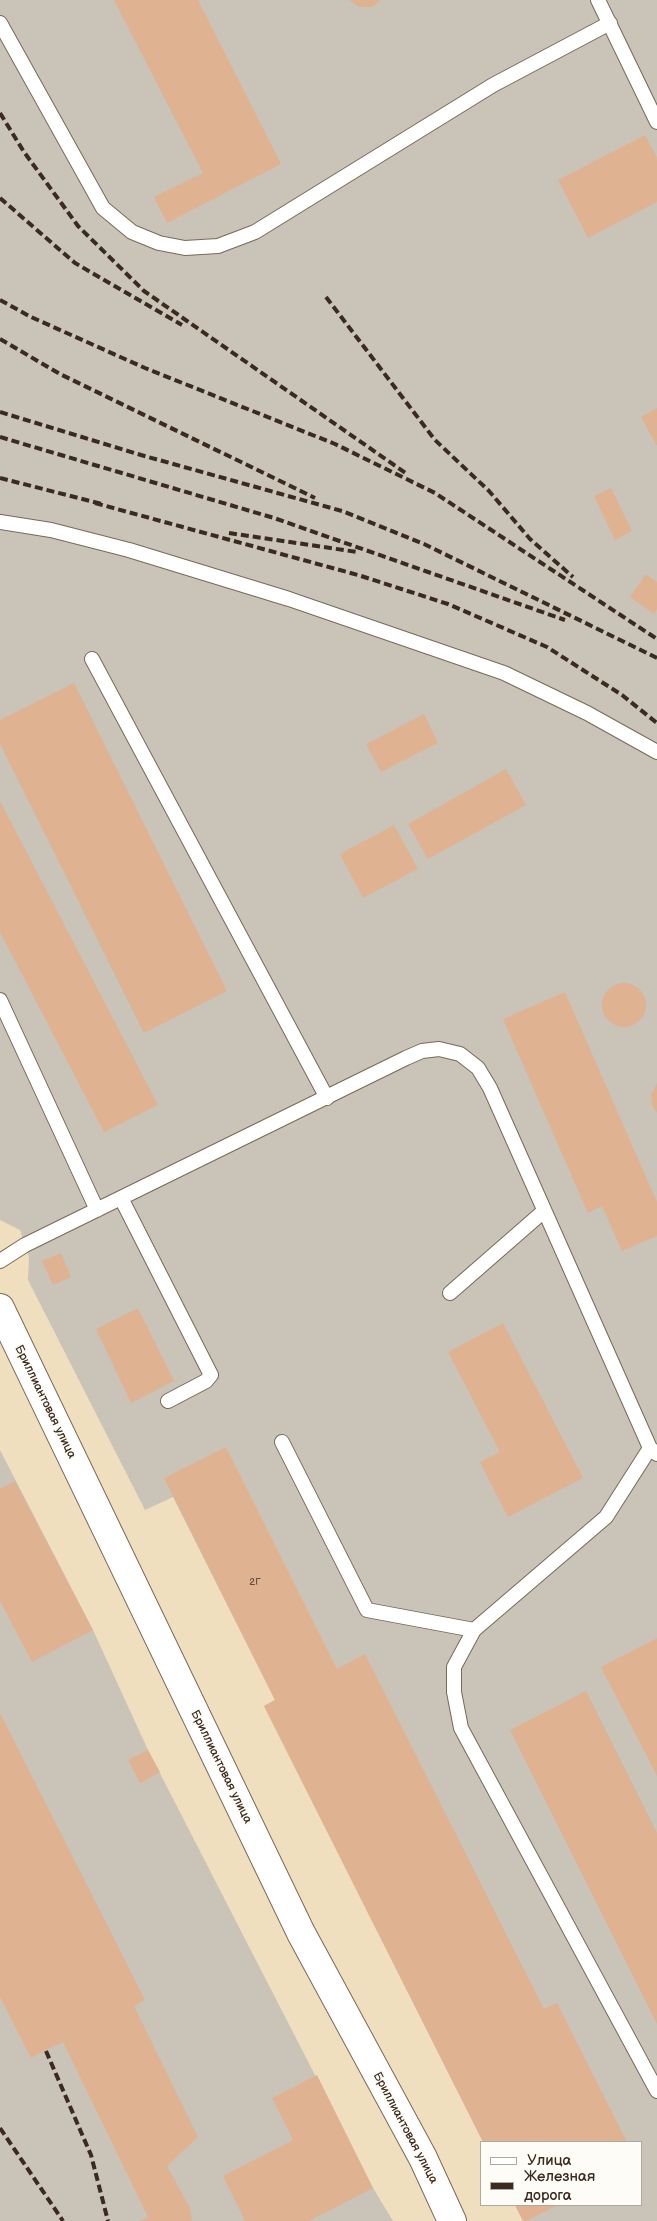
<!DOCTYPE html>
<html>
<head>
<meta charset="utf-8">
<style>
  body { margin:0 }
  #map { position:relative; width:657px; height:2221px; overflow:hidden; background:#f0dfbf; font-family:"Balsamiq Sans",sans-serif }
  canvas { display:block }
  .legend { position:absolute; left:480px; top:2141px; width:162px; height:65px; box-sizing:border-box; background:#fdfcf7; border:1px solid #afa8a0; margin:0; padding:6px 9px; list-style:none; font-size:15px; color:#3b2a1e }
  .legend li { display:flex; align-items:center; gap:10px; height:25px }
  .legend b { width:25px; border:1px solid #afa8a0 }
</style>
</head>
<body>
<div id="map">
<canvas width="657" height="2221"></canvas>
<ul class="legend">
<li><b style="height:6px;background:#fff"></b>Улица</li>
<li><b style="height:6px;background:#3b2a1e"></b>Железная дорога</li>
</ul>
</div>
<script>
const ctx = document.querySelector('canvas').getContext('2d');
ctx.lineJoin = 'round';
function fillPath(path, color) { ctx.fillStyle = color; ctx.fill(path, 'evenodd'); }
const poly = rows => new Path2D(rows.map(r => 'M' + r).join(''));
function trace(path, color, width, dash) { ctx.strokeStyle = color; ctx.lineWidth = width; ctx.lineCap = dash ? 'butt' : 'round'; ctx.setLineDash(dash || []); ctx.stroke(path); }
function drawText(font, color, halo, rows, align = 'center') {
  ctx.font = font + ' "Balsamiq Sans",sans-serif'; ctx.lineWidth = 4.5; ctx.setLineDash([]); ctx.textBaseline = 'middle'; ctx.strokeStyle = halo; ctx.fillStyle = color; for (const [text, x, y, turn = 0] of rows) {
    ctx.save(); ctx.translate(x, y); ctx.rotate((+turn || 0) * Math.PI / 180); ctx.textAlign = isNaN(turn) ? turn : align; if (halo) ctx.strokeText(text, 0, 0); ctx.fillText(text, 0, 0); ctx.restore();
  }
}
fillPath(poly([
  [0,0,657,0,657,2221,523,2221,515,2205,641,2205,641,2142,483,2142,264,1706,275,1700,173,1497,145,1510,28,1280,29,1257,20,1230,0,1220],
  [0,1450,93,1630,148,1750,373,2188,393,2221,0,2221]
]), '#c9c3b8');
fillPath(poly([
  [114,0,198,0,281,164,167,223,154,197,203,173],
  [349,0,381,0,372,7,359,7],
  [645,135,657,158,657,202,588,238,558,180],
  [657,408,657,446,641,417],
  [611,488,632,531,615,540,594,496],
  [646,574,657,582,657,609,654,614,630,597],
  [74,683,227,991,144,1033,0,744,0,720],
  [424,714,438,743,381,772,366,744],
  [506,769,526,805,428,859,408,824],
  [0,801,158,1105,104,1132,0,932],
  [394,825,418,869,363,898,340,854],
  '602 1005a22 22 0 1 1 44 0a22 22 0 1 1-44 0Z',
  [565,992,657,1202,657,1236,622,1251,602,1206,588,1213,503,1019],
  [657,1083,657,1113,652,1105,651,1095],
  [61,1253,71,1277,53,1285,42,1261],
  [138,1308,174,1381,131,1403,96,1329],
  [503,1323,583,1478,508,1517,480,1462,500,1452,448,1352],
  [226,1447,337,1669,365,1654,544,2009,557,2003,627,2142,483,2142,264,1706,275,1700,164,1478],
  [15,1481,93,1630,32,1662,0,1601,0,1489],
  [657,1638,657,1776,601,1667],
  [586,1691,657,1833,657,2024,510,1730],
  [0,1713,145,2000,134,2006,198,2137,167,2166,190,2208,192,2221,139,2221,148,2217,63,2042,31,2058,0,1997],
  [148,1750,160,1772,140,1783,128,1760],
  [317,2075,373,2188,309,2221,245,2221,223,2176,293,2140,272,2098],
  [515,2205,558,2205,526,2221,523,2221]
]), '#dfb392');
const lane = poly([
  [598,0,657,122],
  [0,23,103,208,132,232,159,243,185,248,218,246,255,232,493,85,610,23],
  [0,522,51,530,129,550,289,599,504,673,587,713,657,752],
  [92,659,327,1098],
  [0,1000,97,1210],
  [121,1198,211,1375,206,1381,168,1401],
  [0,1261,25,1245,406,1058,422,1051,439,1049,460,1054,478,1068,490,1088,650,1448,657,1454],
  [450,1293,544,1211],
  [282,1442,367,1610,474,1630],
  [650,1448,606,1517,474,1630,454,1667,454,1692,461,1728,657,2091]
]);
const street = poly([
  [0,1308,301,1933,423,2158,452,2221]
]);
trace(lane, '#7a6956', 16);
trace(street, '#7a6956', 30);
trace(lane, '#fff', 14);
trace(street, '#fff', 28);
trace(poly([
  [0,113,24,152,78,226,144,291,407,474],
  [0,198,75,263,182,325],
  [326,297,435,440,489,491,530,539,573,577],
  [0,300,31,317,145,368,335,444,435,493,657,639],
  [0,339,60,374,315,498],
  [0,412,141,455,342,511,424,544,657,658],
  [0,437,274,518,565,620],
  [0,478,102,504],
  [95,503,358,575,448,604,547,647,622,695,657,723],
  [229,533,357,552],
  [46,2051,91,2155,108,2221],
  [0,2128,63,2221]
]), '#3b2a1e', 4, [8, 4]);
drawText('10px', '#644c3b', null, [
  ["2Г",255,1582]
]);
drawText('12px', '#3b2a1e', '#fdfcf7', [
  ["Бриллиантовая улица",45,1402,64],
  ["Бриллиантовая улица",221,1767,64],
  ["Бриллиантовая улица",405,2128,62]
]);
</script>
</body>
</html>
